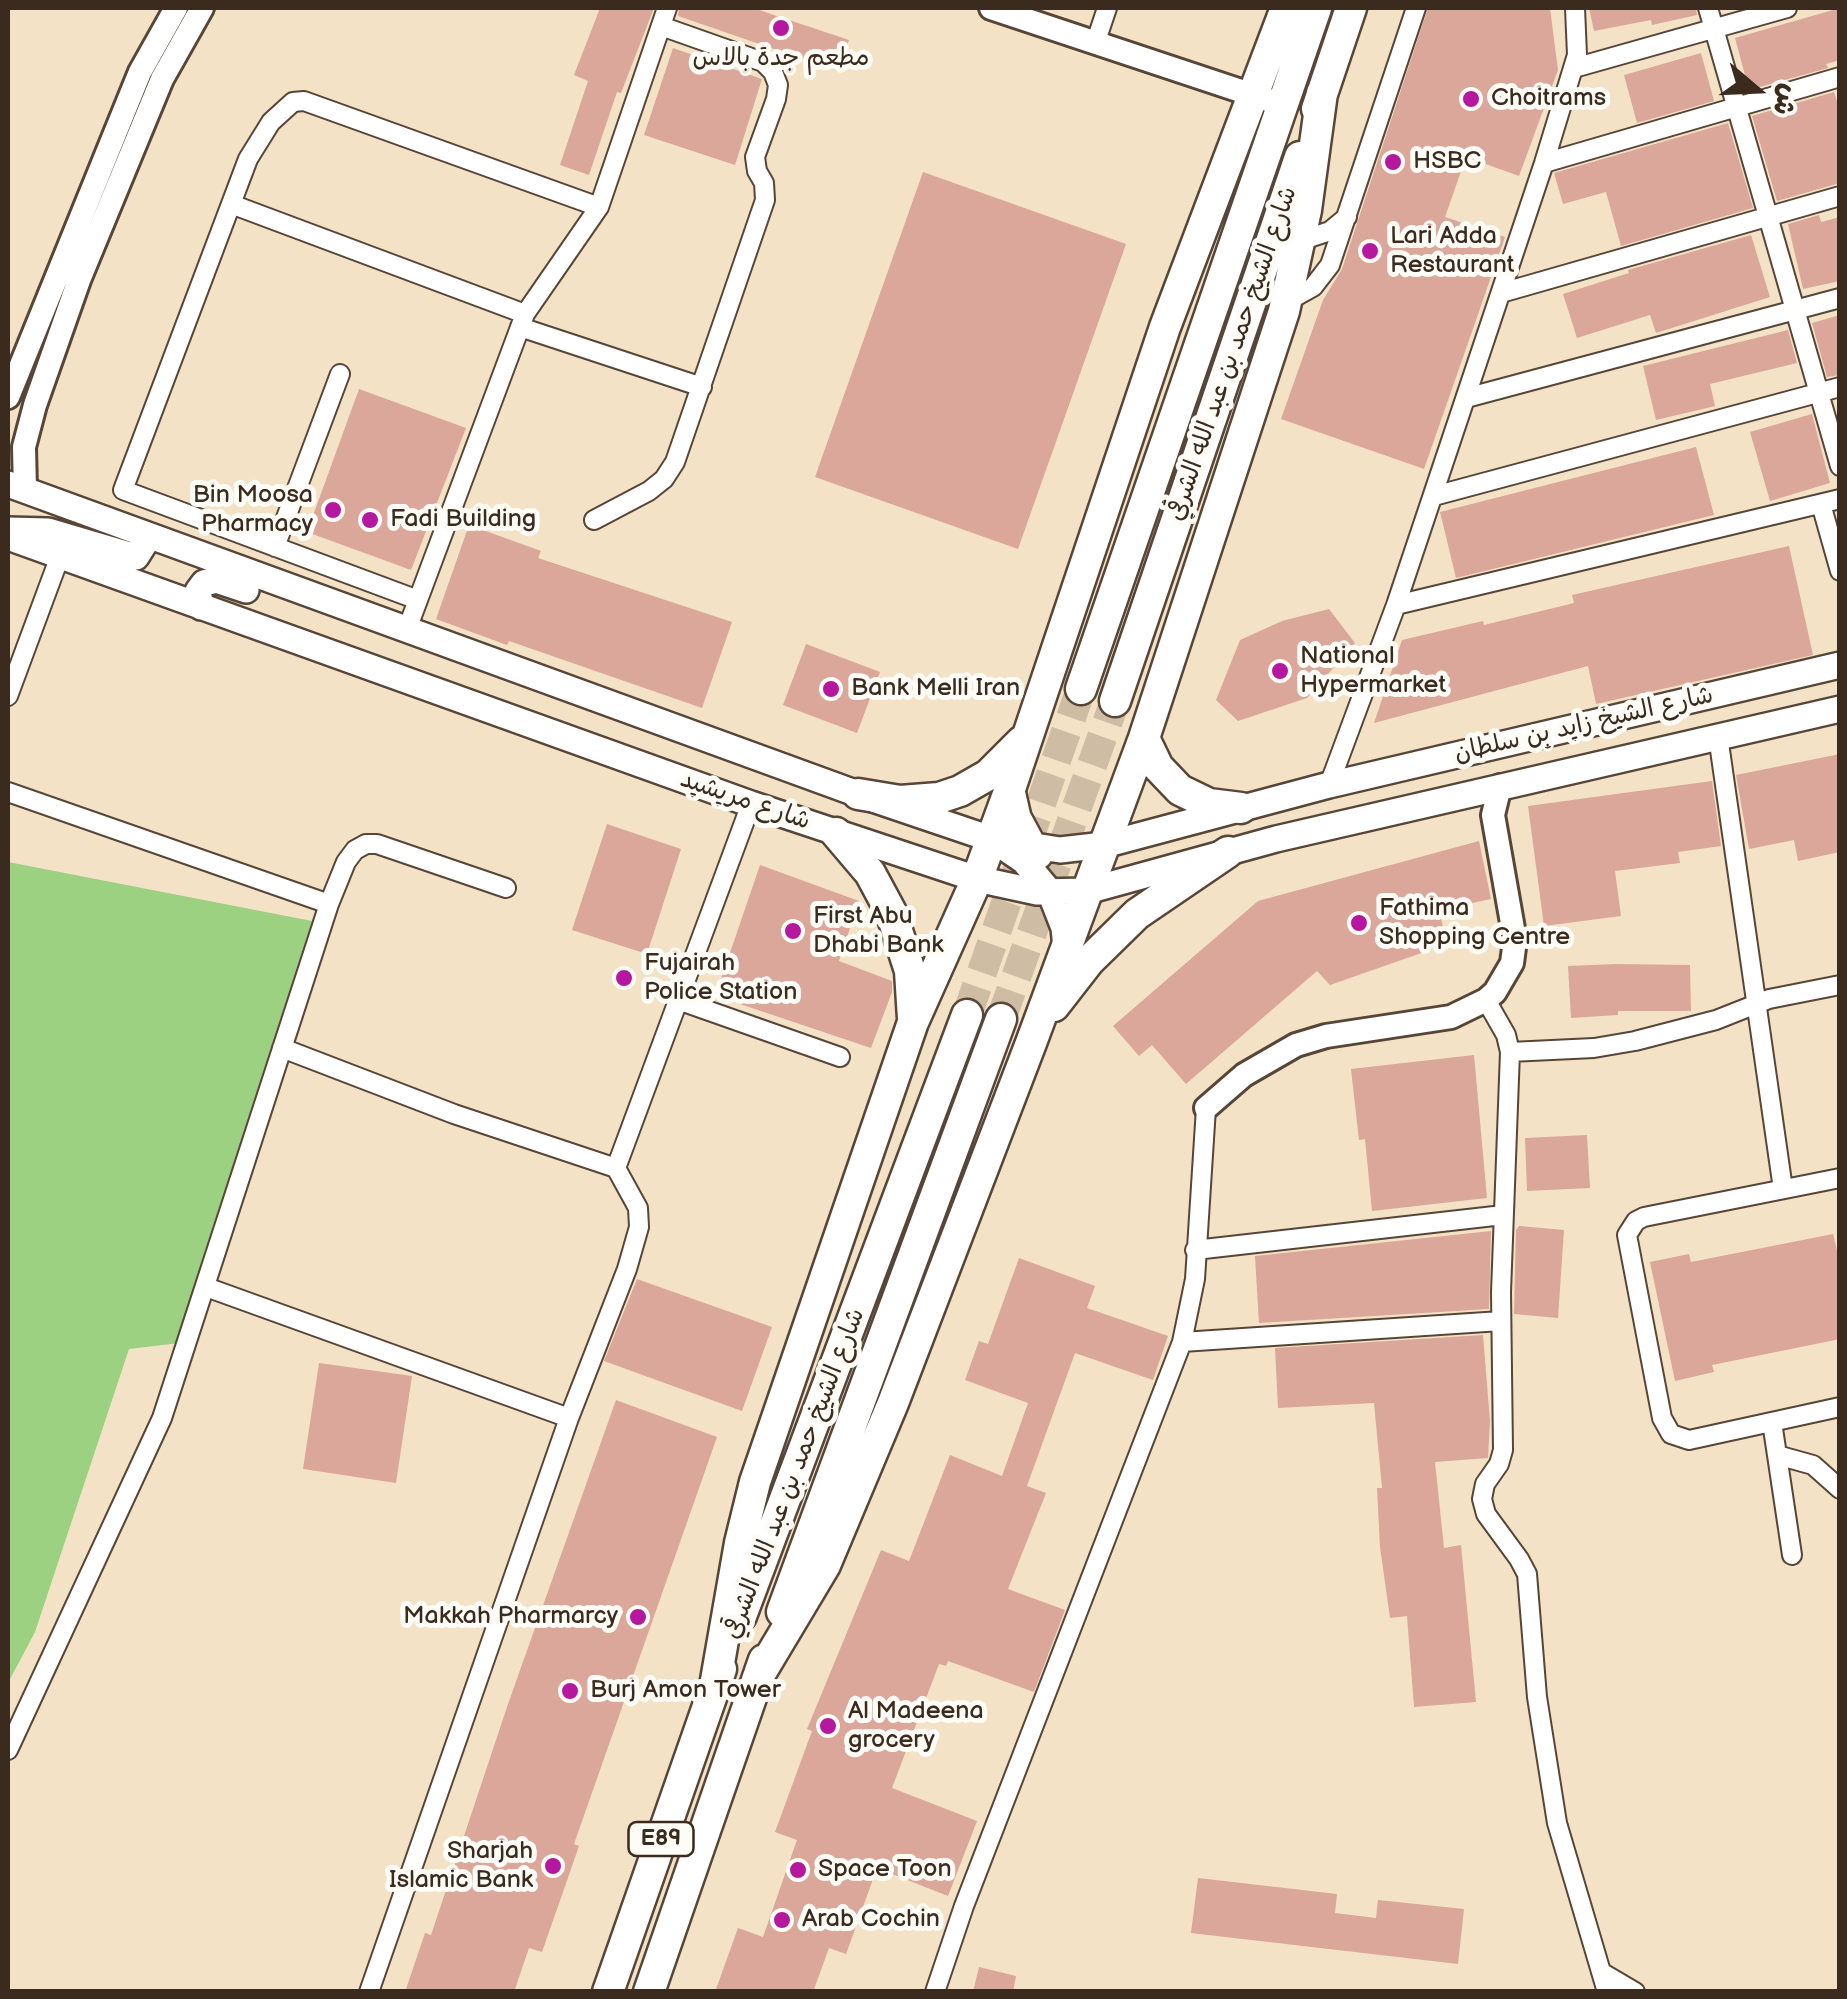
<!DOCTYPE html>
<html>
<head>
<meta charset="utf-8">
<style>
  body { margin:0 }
  #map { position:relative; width:1847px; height:1999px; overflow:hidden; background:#f3e2c6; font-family:"Balsamiq Sans","Playpen Sans Arabic",sans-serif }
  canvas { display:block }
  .frame { position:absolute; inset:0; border:10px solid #3b2a1e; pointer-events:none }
  .north { position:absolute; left:1707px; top:40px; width:100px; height:100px; -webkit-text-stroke:8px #fdfcf7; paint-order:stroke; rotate:109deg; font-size:28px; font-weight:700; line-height:40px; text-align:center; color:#3b2a1e }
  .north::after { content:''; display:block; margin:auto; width:35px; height:45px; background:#3b2a1e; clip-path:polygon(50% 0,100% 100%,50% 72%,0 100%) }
</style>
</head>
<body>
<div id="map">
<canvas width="1847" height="1999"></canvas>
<div class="frame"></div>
<div class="north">ش</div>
</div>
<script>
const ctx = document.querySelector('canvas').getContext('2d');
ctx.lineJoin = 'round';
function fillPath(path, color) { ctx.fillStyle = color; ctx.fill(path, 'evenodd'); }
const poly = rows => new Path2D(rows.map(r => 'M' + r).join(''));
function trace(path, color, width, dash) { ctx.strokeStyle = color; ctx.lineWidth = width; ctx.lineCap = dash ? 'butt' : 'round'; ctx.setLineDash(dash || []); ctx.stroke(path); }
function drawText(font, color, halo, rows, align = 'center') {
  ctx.font = font + ' "Balsamiq Sans","Playpen Sans Arabic",sans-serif'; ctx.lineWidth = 10; ctx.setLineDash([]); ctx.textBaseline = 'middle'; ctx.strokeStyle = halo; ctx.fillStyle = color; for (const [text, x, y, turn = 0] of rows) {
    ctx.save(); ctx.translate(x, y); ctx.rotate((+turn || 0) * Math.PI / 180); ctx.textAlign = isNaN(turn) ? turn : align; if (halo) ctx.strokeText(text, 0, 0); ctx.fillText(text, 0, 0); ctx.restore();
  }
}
fillPath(poly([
  [8,862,312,921,200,1266,180,1343,129,1349,35,1632,8,1683]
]), '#9cd182');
fillPath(poly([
  [600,8,654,8,621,93,617,92,589,175,560,165,588,81,574,75],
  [679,8,753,8,849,40,838,71,678,16],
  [1428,8,1550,8,1558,70,1519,176,1466,157,1445,217,1505,237,1424,469,1281,419,1323,300,1342,269],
  [1589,8,1696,8,1697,15,1652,25,1651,20,1594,31],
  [1840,8,1840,60,1826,64,1828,68,1749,90,1735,38],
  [673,48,762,79,735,165,644,135],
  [1701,53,1714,101,1637,123,1624,75],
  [1834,92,1840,111,1840,183,1777,201,1752,116],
  [1728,123,1753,208,1621,246,1606,192,1563,204,1554,173],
  [923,172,1126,244,1018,549,815,477],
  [1819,215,1821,222,1840,217,1840,281,1803,289,1788,224],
  [1751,235,1770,297,1656,333,1650,315,1577,338,1563,294,1629,273,1628,270],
  [1840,315,1840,375,1827,377,1812,323],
  [1788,330,1797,363,1710,384,1715,406,1656,420,1643,366],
  [359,389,466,428,411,570,307,532],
  [1812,414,1830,483,1770,501,1750,432],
  [1696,447,1714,515,1456,578,1440,512],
  [469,525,541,551,538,558,732,622,702,708,509,641,507,645,436,619],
  [1789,546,1813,655,1596,704,1588,666,1374,723,1402,640,1483,621,1484,625,1574,603,1572,595],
  [1329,609,1355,643,1307,698,1238,721,1216,700,1240,640,1282,621],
  [806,644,880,672,857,733,783,705],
  [1840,754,1840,852,1798,861,1794,840,1749,849,1736,775],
  [1712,781,1721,846,1678,852,1680,863,1615,871,1621,916,1544,926,1528,806],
  [607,824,681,849,647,954,572,930],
  [1479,841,1491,899,1439,910,1447,944,1330,985,1317,971,1186,1084,1152,1045,1139,1056,1113,1026,1258,901],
  [760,865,859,901,839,961,892,981,892,992,871,1048,731,1001,720,982],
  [1616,964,1690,965,1691,1011,1618,1011,1618,1015,1571,1018,1568,966],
  [1474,1055,1487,1198,1372,1211,1365,1139,1359,1140,1351,1069],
  [1587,1135,1590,1188,1527,1191,1525,1138],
  [1519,1226,1564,1230,1558,1318,1514,1314,1516,1230],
  [1491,1231,1489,1309,1259,1323,1255,1256],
  [1833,1234,1840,1263,1840,1339,1712,1365,1714,1372,1675,1381,1650,1262,1689,1254,1691,1262],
  [1019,1258,1095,1286,1087,1308,1168,1336,1153,1380,1075,1353,1027,1486,1046,1493,1008,1589,1065,1610,1034,1692,948,1661,946,1666,939,1664,892,1788,977,1821,948,1896,877,1868,846,1954,829,1948,813,1992,715,1992,738,1928,763,1937,797,1840,775,1832,812,1731,807,1729,881,1550,909,1561,950,1455,1002,1476,1028,1403,965,1380,979,1341,988,1344],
  [637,1279,772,1327,742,1411,604,1361],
  [1483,1335,1490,1421,1488,1458,1435,1462,1444,1548,1461,1545,1476,1702,1414,1707,1407,1616,1390,1618,1380,1547,1377,1488,1382,1488,1374,1403,1278,1408,1275,1348],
  [319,1363,412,1376,396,1483,303,1469],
  [616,1400,717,1437,574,1844,579,1846,542,1952,529,1948,514,1992,405,1992,425,1933,431,1935,508,1704],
  [1198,1878,1337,1894,1335,1913,1376,1918,1378,1900,1464,1909,1458,1964,1191,1933],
  [979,1967,1016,1976,1013,1992,973,1992]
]), '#daa79a');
trace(poly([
  [967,1015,1081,689],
  [1001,1019,1115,701]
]), '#cebda4', 30, [30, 15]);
const minor = poly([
  [1708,8,1840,466],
  [1095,44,1107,8],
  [1574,68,1787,8],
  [1544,163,1840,77],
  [231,204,525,314],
  [1300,241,1330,231,1347,217],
  [1501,293,1840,196],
  [1286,302,1313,287,1330,265,1416,8],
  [520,327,702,387],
  [1466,398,1840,298],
  [1434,496,1840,387],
  [1821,504,1840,571],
  [594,520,649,491,664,479,675,462,765,200,764,183,757,171,755,157,776,99,778,85,773,72,763,62,661,26],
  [275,547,340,374],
  [418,600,123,490,248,159,271,122,293,102,304,101,599,207],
  [1396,605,1840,499],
  [406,632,525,314,599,207,667,8],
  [8,696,60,556],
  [1718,736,1783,1189],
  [1329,785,1396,605,1544,163,1577,55,1575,8],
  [8,792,329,904],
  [678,1000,840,1057],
  [1486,1000,1506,1035,1510,1052,1501,1292,1503,1450,1499,1464,1485,1484,1482,1499,1486,1514,1519,1559,1527,1574,1537,1697,1557,1823,1607,1992],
  [282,1048,454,1114,616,1168,638,1208,639,1227,627,1269,569,1418,369,1992],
  [1510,1052,1594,1048,1635,1041,1716,1020,1769,999,1840,985],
  [616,1168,751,804],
  [1840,1178,1644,1217,1636,1221,1627,1235,1662,1418,1671,1434,1689,1440,1840,1407],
  [1195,1250,1503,1215],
  [206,1287,569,1418],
  [1182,1342,1501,1321],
  [1772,1422,1792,1555],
  [1777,1455,1813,1465,1840,1489],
  [8,1750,162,1418,329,904,346,862,355,850,366,844,377,844,506,888],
  [1601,1972,1635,1992],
  [935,1992,964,1906,1182,1342,1195,1279,1206,1108]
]);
const tertiary = poly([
  [991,8,1268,100],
  [8,397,140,72,176,8],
  [25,490,24,447,35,405,79,280,162,79,202,8],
  [1206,1108,1244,1075,1296,1045,1326,1036,1451,1017,1486,1000,1495,992,1512,963,1515,940,1493,815,1500,786]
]);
const secondary = poly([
  [8,484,858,794,991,839,1060,850,1104,845,1329,785,1840,665],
  [8,530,48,531,136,557,148,538],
  [8,537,751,804,977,879,1037,892,1087,891,1276,839,1840,709],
  [201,607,198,591,204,583,216,580,246,590],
  [1011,786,1018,817,1039,856],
  [999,844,1024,861,1050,892,1064,928,1066,948]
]);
const trunk = poly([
  [1317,109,1351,8],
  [1081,689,1316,8],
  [1115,701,1300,157],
  [1144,738,1158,767,1180,790,1209,804,1241,808],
  [858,794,900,801,939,798,960,791,988,775,1021,742],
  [836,833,870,873,891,912,910,971,913,1019],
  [1054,1006,1089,961,1137,914,1228,852],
  [782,1612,1001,1019],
  [741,1616,967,1015],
  [758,1677,825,1565,893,1403,1031,1043,1144,738,1284,311,1306,210,1322,93],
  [715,1686,740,1543,755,1482,913,1022,977,879,1011,786,1165,327,1286,8],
  [608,1992,721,1669],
  [649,1992,764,1660]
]);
trace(minor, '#574637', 22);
trace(tertiary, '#574637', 28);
trace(secondary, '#574637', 30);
trace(trunk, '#574637', 35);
trace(minor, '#fff', 18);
trace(tertiary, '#fff', 22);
trace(secondary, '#fff', 25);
trace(trunk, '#fff', 30);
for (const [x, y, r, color] of [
  [781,28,10,"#b5179e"],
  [1471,99,10,"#b5179e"],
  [1393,162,10,"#b5179e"],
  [1370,251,10,"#b5179e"],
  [333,510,10,"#b5179e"],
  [370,520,10,"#b5179e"],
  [1280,671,10,"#b5179e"],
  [831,689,10,"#b5179e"],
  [1359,923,10,"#b5179e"],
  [793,931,10,"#b5179e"],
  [624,978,10,"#b5179e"],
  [638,1617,10,"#b5179e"],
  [570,1691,10,"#b5179e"],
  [828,1726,10,"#b5179e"],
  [553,1866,10,"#b5179e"],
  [798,1870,10,"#b5179e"],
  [782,1920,10,"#b5179e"]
]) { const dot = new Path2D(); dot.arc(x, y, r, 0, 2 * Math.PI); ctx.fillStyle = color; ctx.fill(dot); trace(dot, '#fdfcf7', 4); }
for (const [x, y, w] of [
  [661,1839,65]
]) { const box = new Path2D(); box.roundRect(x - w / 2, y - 17, w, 34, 8); ctx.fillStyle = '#fdfcf7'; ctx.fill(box); trace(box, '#3b2a1e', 2.5); }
drawText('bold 22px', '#3b2a1e', null, [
  ["E89",661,1839]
]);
drawText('25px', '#3b2a1e', '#fdfcf7', [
  ["مطعم جدة بالاس",781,59,"center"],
  ["Choitrams",1491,99],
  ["HSBC",1413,162],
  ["Lari Adda",1390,237],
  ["Restaurant",1390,266],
  ["Bin Moosa",313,496,"right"],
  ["Pharmacy",313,525,"right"],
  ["Fadi Building",390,520],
  ["National",1300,657],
  ["Hypermarket",1300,686],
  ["Bank Melli Iran",851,689],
  ["Fathima",1379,909],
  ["Shopping Centre",1379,938],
  ["First Abu",813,917],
  ["Dhabi Bank",813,946],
  ["Fujairah",644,964],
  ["Police Station",644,993],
  ["Makkah Pharmarcy",618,1617,"right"],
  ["Burj Amon Tower",590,1691],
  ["Al Madeena",848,1712],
  ["grocery",848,1741],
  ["Sharjah",533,1852,"right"],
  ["Islamic Bank",533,1881,"right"],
  ["Space Toon",818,1870],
  ["Arab Cochin",802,1920]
], 'left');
drawText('25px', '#3b2a1e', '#fdfcf7', [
  ["شارع الشيخ حمد بن عبد الله الشرقي",1233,354,-71],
  ["شارع الشيخ زايد بن سلطان",1584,725,-13],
  ["شارع مريشيد",745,801,19],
  ["شارع الشيخ حمد بن عبد الله الشرقي",795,1474,-69]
]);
</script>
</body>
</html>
